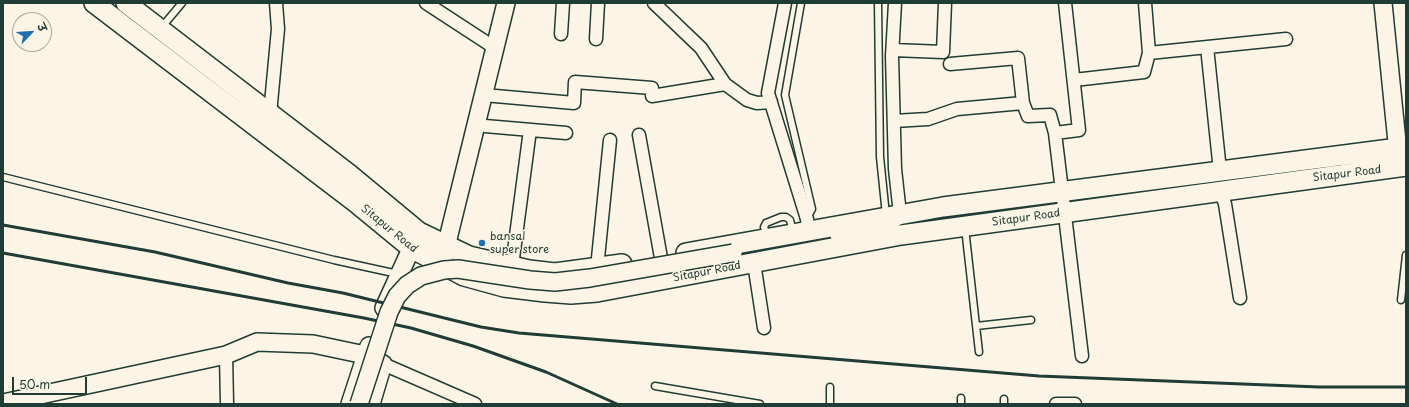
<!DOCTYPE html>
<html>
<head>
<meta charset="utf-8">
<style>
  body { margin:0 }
  #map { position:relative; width:1409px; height:407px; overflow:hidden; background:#fcf5e5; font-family:"Playpen Sans","Playpen Sans Deva",sans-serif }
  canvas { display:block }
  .frame { position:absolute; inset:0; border:4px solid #1f3d34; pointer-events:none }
  .north { position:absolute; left:12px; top:12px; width:40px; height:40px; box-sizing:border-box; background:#fcf5e5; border:1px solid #a4ab9e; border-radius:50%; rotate:65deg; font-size:11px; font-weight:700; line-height:16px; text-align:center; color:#1f3d34 }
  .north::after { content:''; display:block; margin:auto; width:14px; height:18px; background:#1f6fb2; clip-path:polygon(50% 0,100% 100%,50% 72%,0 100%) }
  .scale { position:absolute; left:12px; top:377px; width:75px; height:18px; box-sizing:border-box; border:2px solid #1f3d34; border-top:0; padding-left:5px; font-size:12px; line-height:14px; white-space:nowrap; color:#1f3d34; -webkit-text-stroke:3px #fcf5e5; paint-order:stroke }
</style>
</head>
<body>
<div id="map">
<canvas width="1409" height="407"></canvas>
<div class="frame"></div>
<div class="north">उ</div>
<div class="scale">50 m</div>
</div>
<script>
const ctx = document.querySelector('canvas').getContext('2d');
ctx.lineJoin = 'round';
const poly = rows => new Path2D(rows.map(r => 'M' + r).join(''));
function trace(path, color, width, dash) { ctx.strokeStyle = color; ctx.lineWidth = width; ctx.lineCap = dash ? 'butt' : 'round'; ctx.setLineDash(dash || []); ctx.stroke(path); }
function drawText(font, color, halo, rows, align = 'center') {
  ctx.font = font + ' "Playpen Sans",sans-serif'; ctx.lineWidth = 3; ctx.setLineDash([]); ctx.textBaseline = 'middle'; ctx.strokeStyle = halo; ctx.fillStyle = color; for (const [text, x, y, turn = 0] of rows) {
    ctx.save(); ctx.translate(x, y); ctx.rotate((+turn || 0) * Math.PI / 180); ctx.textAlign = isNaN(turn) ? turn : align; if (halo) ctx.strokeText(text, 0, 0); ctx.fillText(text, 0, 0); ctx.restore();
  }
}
const lane = poly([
  [801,3,785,95,812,209,807,218],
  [878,3,880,157,886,215],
  [161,28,182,3],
  [3,177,334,260,398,274],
  [965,228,979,352],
  [767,236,764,227,766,223,781,217,786,217,790,220,793,232],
  [1401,300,1406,255],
  [976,326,1031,320],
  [655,386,760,404],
  [830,404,830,387],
  [961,404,961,398],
  [1004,404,1004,399]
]);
const street = poly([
  [426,3,495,48],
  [654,3,701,48,725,84,747,100,757,103,771,102],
  [785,3,768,93,807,219,808,230],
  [895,3,892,56,895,169,900,214],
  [1065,3,1079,130,1055,133,1082,356],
  [1145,3,1149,53,1286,39],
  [561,34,563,3],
  [596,39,598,3],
  [1207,47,1220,171],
  [893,50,943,52,945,3],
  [1074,80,1144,72,1149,53],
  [484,95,574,103,575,82,652,88,652,96,725,84],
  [1023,103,1028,116,1050,115,1055,133],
  [268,117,270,114,278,29,276,3],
  [894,121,928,119,957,109,1023,103,1018,58,950,64],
  [485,126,566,133],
  [639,135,661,258],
  [1221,191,1225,204,1240,298],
  [754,263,764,328],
  [512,266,530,130],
  [597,268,610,140],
  [226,355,227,404],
  [383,364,475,404],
  [1056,404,1075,404]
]);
const secondary = poly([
  [1383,3,1399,162],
  [839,235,884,227,900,214],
  [443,259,506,3],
  [384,308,417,236],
  [3,403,226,355,257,342,313,344,365,355,383,364,371,404],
  [350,404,369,346]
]);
const primary = poly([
  [94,3,355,202,411,248,464,276,504,287,545,292,571,294,597,292,901,235,1406,166],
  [126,3,349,174,419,232,469,256,529,270,555,273,622,264],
  [686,253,943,207,1406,147]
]);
trace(lane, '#1f3d34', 9);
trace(street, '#1f3d34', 15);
trace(secondary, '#1f3d34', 20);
trace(primary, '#1f3d34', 22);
trace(lane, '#fcf5e5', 6);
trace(street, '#fcf5e5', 12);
trace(secondary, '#fcf5e5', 17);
trace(primary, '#fcf5e5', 19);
trace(poly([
  [3,225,155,252,288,283,343,293,481,327,519,333,1039,376,1319,387,1406,387],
  [3,253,364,318,411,328,473,346,546,372,617,404]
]), '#1f3d34', 3);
const secondaryBridge = poly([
  [359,404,389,312,397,296,407,285,421,276,444,270,458,269,530,280,555,282,590,278,733,253]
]);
trace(secondaryBridge, '#1f3d34', 20, []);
trace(secondaryBridge, '#fcf5e5', 17);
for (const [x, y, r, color] of [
  [482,243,4,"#1f6fb2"]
]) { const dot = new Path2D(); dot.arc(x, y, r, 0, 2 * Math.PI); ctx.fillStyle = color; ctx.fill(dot); trace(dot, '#fcf5e5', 1.5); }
drawText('11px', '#1f3d34', '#fcf5e5', [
  ["Sitapur Road",1347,174,-7],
  ["Sitapur Road",1026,218,-8],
  ["Sitapur Road",389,229,39],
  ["Sitapur Road",707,272,-11]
]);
drawText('11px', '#1f3d34', '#fcf5e5', [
  ["bansal",490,237],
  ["super store",490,250]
], 'left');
</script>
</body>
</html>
